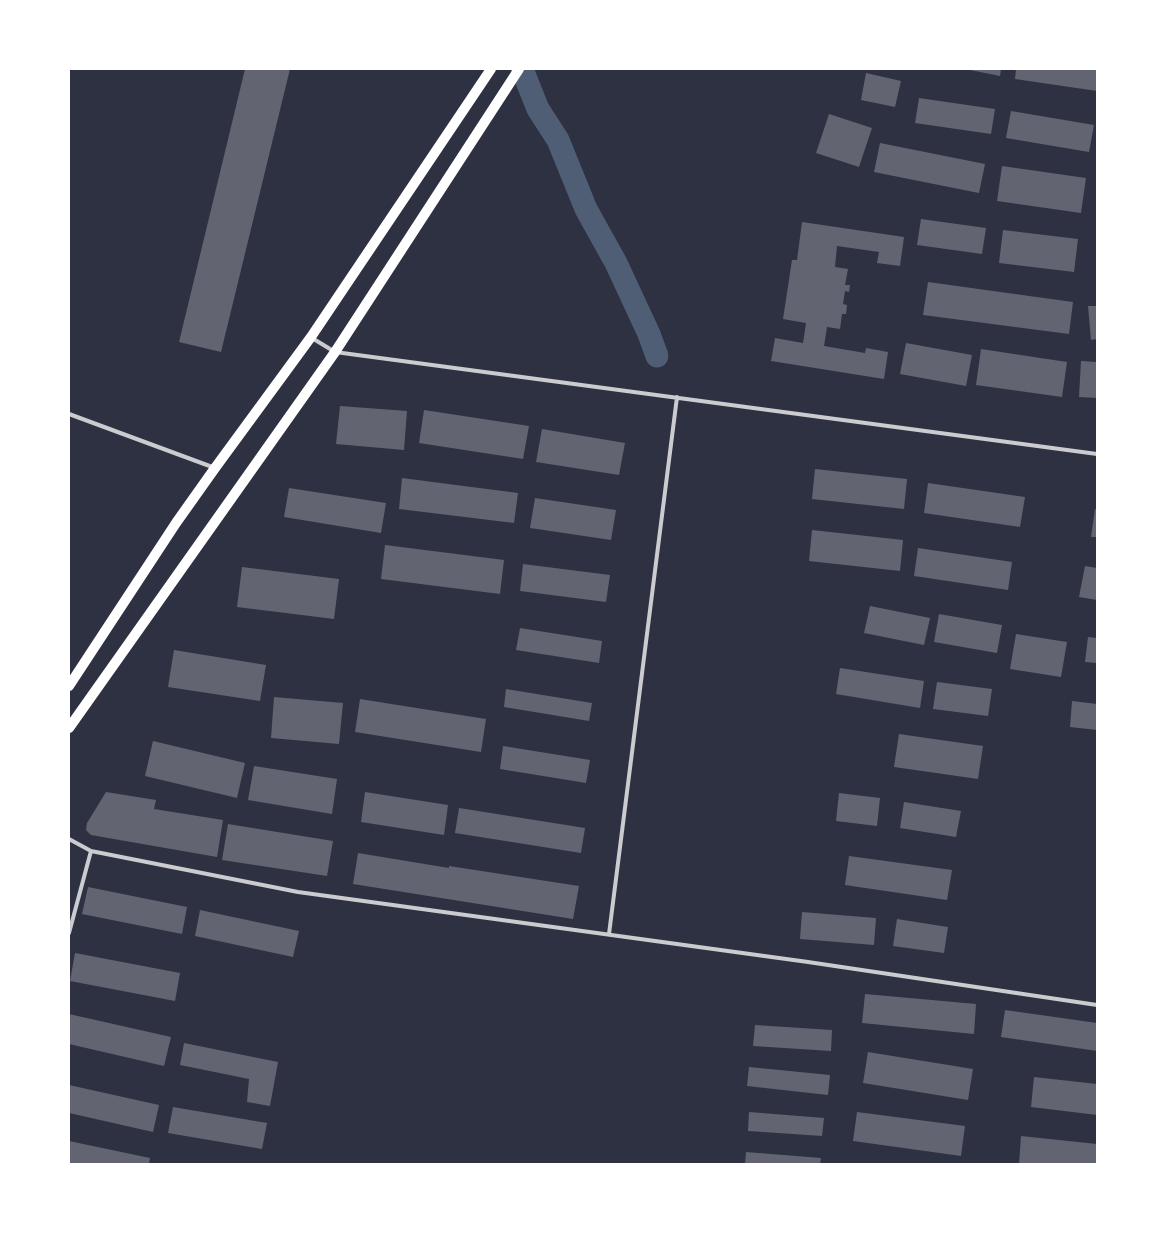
<!DOCTYPE html>
<html>
<head>
<meta charset="utf-8">
<style>
  body { margin:0 }
  #map { position:relative; width:1166px; height:1233px; overflow:hidden; background:#2d3142; font-family:Barlow,sans-serif }
  canvas { display:block }
  .frame { position:absolute; inset:0; border:70px solid #fff; pointer-events:none }
</style>
</head>
<body>
<div id="map">
<canvas width="1166" height="1233"></canvas>
<div class="frame"></div>
</div>
<script>
const ctx = document.querySelector('canvas').getContext('2d');
ctx.lineJoin = 'round';
const poly = rows => new Path2D(rows.map(r => 'M' + r).join(''));
function trace(path, color, width, dash) { ctx.strokeStyle = color; ctx.lineWidth = width; ctx.lineCap = dash ? 'butt' : 'round'; ctx.setLineDash(dash || []); ctx.stroke(path); }
function fillPath(path, color) { ctx.fillStyle = color; ctx.fill(path, 'evenodd'); }
trace(poly([
  [522,69,538,109,558,140,586,209,616,263,649,334,657,356]
]), '#4f5d75', 23);
fillPath(poly([
  [245,69,290,69,221,352,179,342],
  [965,69,1001,69,1000,76],
  [1016,69,1097,69,1097,91,1015,79],
  [866,73,901,81,895,107,861,100],
  [919,98,995,109,991,134,915,123],
  [1011,111,1094,125,1089,152,1006,138],
  [829,114,872,128,859,167,816,153],
  [880,143,985,164,979,193,874,172],
  [1002,166,1086,178,1081,213,997,201],
  [921,219,986,228,982,254,917,245],
  [802,222,904,237,900,266,877,263,879,252,837,246,835,267,848,269,845,285,850,285,849,292,845,291,843,304,847,305,846,314,842,314,840,329,827,327,824,346,865,353,866,348,888,352,884,379,771,361,775,338,803,343,806,323,783,319,792,260,797,260],
  [1003,230,1078,239,1074,272,999,263],
  [928,282,1073,302,1069,334,923,315],
  [1088,306,1097,306,1097,339,1091,340],
  [906,343,972,355,966,386,900,374],
  [981,349,1067,362,1062,397,976,385],
  [1081,361,1097,362,1097,398,1079,397],
  [340,406,407,411,404,450,336,444],
  [424,410,529,426,523,459,419,443],
  [542,429,625,443,619,475,536,462],
  [815,469,907,479,904,509,812,499],
  [402,478,518,493,514,523,399,509],
  [928,483,1025,497,1020,527,924,513],
  [289,488,386,503,381,533,284,517],
  [535,498,616,510,611,540,530,528],
  [1095,509,1097,510,1097,537,1091,537],
  [812,530,903,540,900,571,809,561],
  [385,545,504,560,500,594,381,579],
  [918,548,1012,562,1008,590,914,576],
  [523,564,610,575,606,602,520,591],
  [1085,566,1097,568,1097,600,1079,597],
  [242,567,339,579,334,619,237,607],
  [870,606,930,618,924,645,864,633],
  [939,614,1002,625,997,653,934,642],
  [520,628,602,641,599,663,516,650],
  [1016,634,1067,642,1061,677,1010,669],
  [1088,637,1097,638,1097,663,1085,662],
  [174,650,266,665,260,701,168,687],
  [840,668,924,681,920,708,836,694],
  [937,682,992,689,988,716,933,709],
  [506,689,592,703,589,721,504,707],
  [274,697,343,703,339,744,271,738],
  [360,699,486,719,481,752,355,732],
  [1072,701,1097,704,1097,730,1070,727],
  [899,734,983,746,978,779,894,767],
  [153,741,245,763,237,798,145,776],
  [503,746,590,760,586,783,500,769],
  [254,766,337,779,332,814,248,800],
  [106,792,156,800,154,809,223,820,217,857,91,835,86,830,87,823],
  [365,792,448,805,444,835,361,822],
  [839,793,880,798,877,826,836,821],
  [904,802,961,811,956,837,900,828],
  [459,808,585,828,581,853,455,833],
  [228,824,333,841,327,876,222,860],
  [358,853,449,868,449,866,579,886,573,919,353,884],
  [849,856,952,870,947,900,845,885],
  [88,887,187,907,182,934,82,914],
  [200,910,299,931,293,957,195,936],
  [802,912,876,918,874,945,800,939],
  [897,919,948,927,944,953,893,946],
  [75,953,180,973,175,1001,70,981],
  [865,994,976,1004,974,1034,862,1023],
  [1005,1010,1097,1023,1097,1051,1001,1037],
  [69,1014,171,1037,164,1066,69,1044],
  [755,1025,832,1030,831,1051,753,1046],
  [184,1043,278,1062,270,1106,247,1102,249,1079,180,1065],
  [868,1052,973,1069,968,1100,863,1083],
  [749,1067,830,1075,828,1095,747,1086],
  [1034,1077,1097,1084,1097,1115,1031,1107],
  [69,1085,159,1105,153,1132,69,1113],
  [173,1107,267,1123,262,1149,168,1133],
  [749,1112,824,1118,822,1136,748,1131],
  [857,1112,965,1126,961,1156,853,1141],
  [1021,1136,1097,1144,1097,1164,1019,1164],
  [69,1141,150,1158,149,1164,69,1164],
  [746,1152,821,1158,820,1164,745,1164]
]), '#626471');
trace(poly([
  [312,338,335,352,1097,454],
  [69,414,215,468],
  [69,839,91,851,298,892,808,962,1097,1005],
  [69,933,91,851],
  [609,934,677,397]
]), '#caccd0', 4);
trace(poly([
  [69,686,176,523,215,468,311,337,491,69],
  [69,728,335,352,519,69]
]), '#fff', 10);
</script>
</body>
</html>
